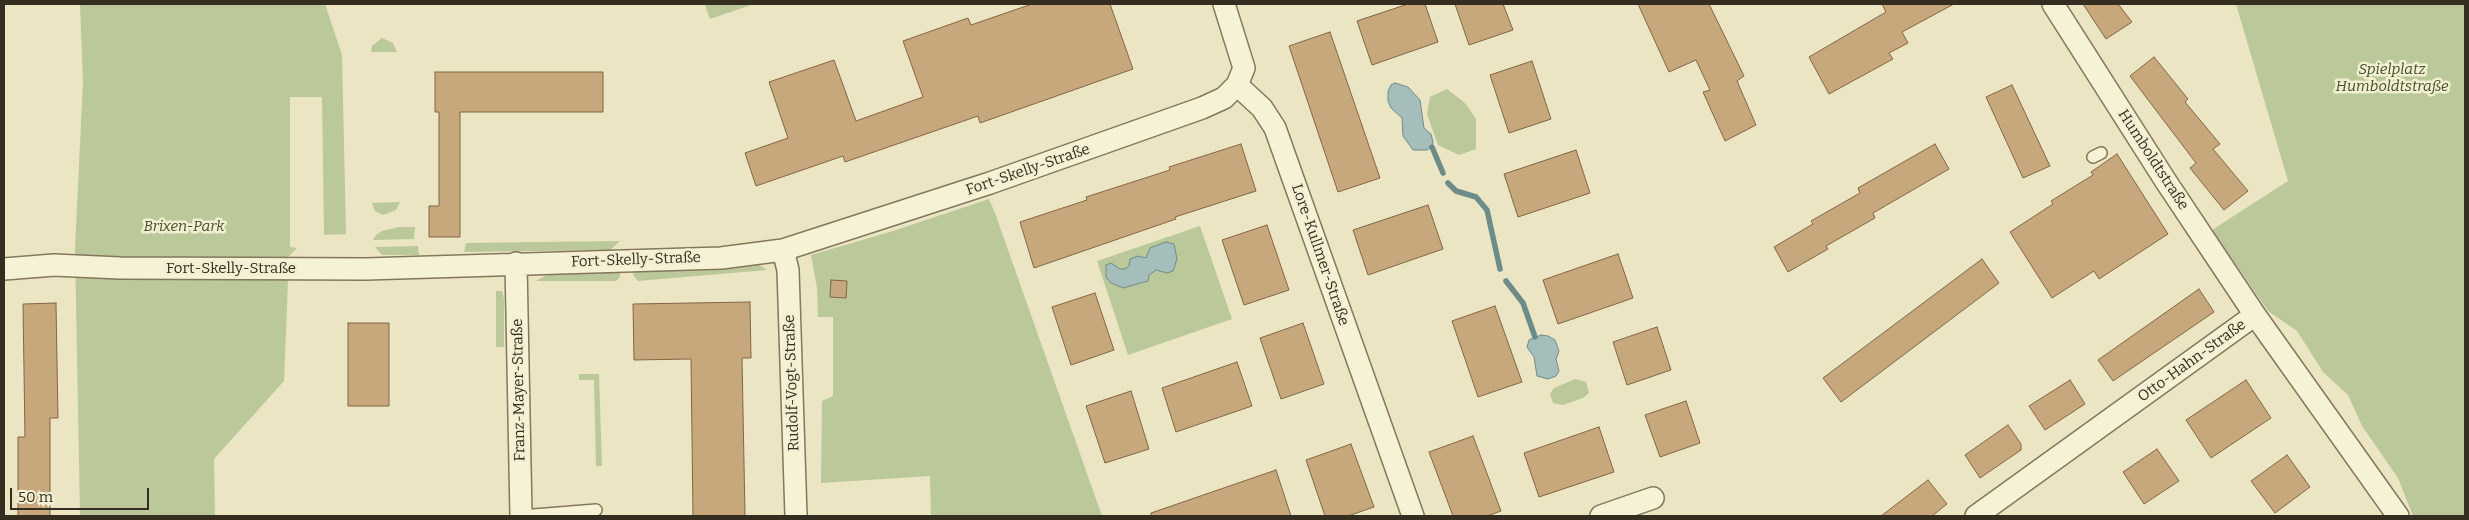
<!DOCTYPE html>
<html>
<head>
<meta charset="utf-8">
<style>
  body { margin:0 }
  #map { position:relative; width:2469px; height:520px; overflow:hidden; background:#ebe5c4; font-family:Bitter,serif }
  canvas { display:block }
  .frame { position:absolute; inset:0; border:5px solid #352d1f; pointer-events:none }
  .scale { position:absolute; left:10px; top:488px; width:139px; height:22px; box-sizing:border-box; border:2px solid #352d1f; border-top:0; padding-left:6px; font-size:15px; line-height:18px; white-space:nowrap; color:#352d1f; -webkit-text-stroke:4px #f3efd3; paint-order:stroke }
</style>
</head>
<body>
<div id="map">
<canvas width="2469" height="520"></canvas>
<div class="frame"></div>
<div class="scale">50 m</div>
</div>
<script>
const ctx = document.querySelector('canvas').getContext('2d');
ctx.lineJoin = 'round';
function fillPath(path, color) { ctx.fillStyle = color; ctx.fill(path, 'evenodd'); }
const poly = rows => new Path2D(rows.map(r => 'M' + r).join(''));
function trace(path, color, width, dash) { ctx.strokeStyle = color; ctx.lineWidth = width; ctx.lineCap = dash ? 'butt' : 'round'; ctx.setLineDash(dash || []); ctx.stroke(path); }
function drawText(font, color, halo, rows, align = 'center') {
  ctx.font = font + ' Bitter,serif'; ctx.lineWidth = 5; ctx.setLineDash([]); ctx.textBaseline = 'middle'; ctx.strokeStyle = halo; ctx.fillStyle = color; for (const [text, x, y, turn = 0] of rows) {
    ctx.save(); ctx.translate(x, y); ctx.rotate((+turn || 0) * Math.PI / 180); ctx.textAlign = isNaN(turn) ? turn : align; if (halo) ctx.strokeText(text, 0, 0); ctx.fillText(text, 0, 0); ctx.restore();
  }
}
fillPath(poly([
  [80,4,325,4,342,55,346,234,324,235,322,97,290,97,290,247,297,248,289,256,284,381,214,459,215,516,80,516,75,248,83,82],
  [708,4,754,4,710,19,705,5],
  [2236,4,2465,4,2465,516,2413,516,2398,478,2362,426,2348,395,2323,372,2297,331,2268,311,2212,230,2288,181],
  [382,38,393,43,397,52,371,52,372,46],
  [1447,89,1465,103,1476,119,1476,149,1459,155,1438,145,1427,114,1430,97],
  [989,199,995,213,1102,516,931,516,930,476,821,483,822,401,833,396,833,317,818,317,817,288,811,255,893,231],
  [400,202,396,210,383,215,375,211,372,203],
  [1200,226,1232,319,1128,355,1097,261],
  [399,227,415,227,414,239,373,240,376,235,382,231],
  [620,241,610,250,464,252,466,243],
  [418,246,419,255,382,255,375,247],
  [748,264,758,264,767,270,638,281,633,275,634,272,700,269],
  [620,271,620,277,616,281,536,281,550,273],
  [496,291,502,291,504,299,504,347,496,347],
  [579,374,599,374,602,466,596,466,594,380,579,380],
  [1575,379,1586,382,1589,393,1583,398,1563,405,1553,403,1550,394,1554,388]
]), '#bbc899');
const water = poly([
  [1395,83,1408,87,1420,100,1424,128,1431,134,1433,142,1432,147,1427,150,1413,150,1403,136,1402,118,1391,108,1388,101,1388,91,1391,85,1395,83],
  [1166,242,1174,244,1177,259,1173,271,1167,273,1156,270,1149,275,1148,281,1123,288,1111,283,1106,277,1106,265,1111,263,1120,269,1125,269,1129,266,1130,259,1138,256,1146,258,1150,248,1166,242],
  [1541,335,1548,336,1555,340,1559,351,1556,359,1559,371,1556,376,1548,379,1537,376,1534,357,1527,347,1529,340,1541,335]
]);
fillPath(water, '#a5bebb');
trace(water, '#6d8c89', 1);
trace(poly([
  [1432,147,1443,173],
  [1448,183,1456,191,1476,197,1487,210,1500,269],
  [1506,281,1523,303,1535,337]
]), '#6d8c89', 5.5);
const building = poly([
  [1032,4,1110,4,1133,69,980,123,978,116,845,162,843,156,756,186,745,153,788,138,769,82,834,60,856,121,923,97,903,41,968,18,971,25,1032,4],
  [1408,4,1425,4,1438,42,1372,65,1357,21,1408,4],
  [1455,4,1503,4,1513,30,1469,45,1455,4],
  [1638,4,1709,4,1744,76,1737,81,1756,125,1725,141,1703,92,1710,90,1696,60,1669,72,1638,4],
  [1882,4,1954,4,1902,32,1908,43,1889,53,1893,59,1829,94,1809,57,1886,12,1882,4],
  [2083,4,2118,4,2132,22,2106,39,2083,4],
  [1330,32,1380,178,1338,192,1289,46,1330,32],
  [2154,57,2188,99,2185,102,2220,144,2213,149,2248,191,2224,210,2190,168,2196,163,2130,76,2154,57],
  [1532,61,1551,119,1509,133,1490,75,1532,61],
  [435,72,603,72,603,112,460,112,460,237,429,237,429,206,439,206,439,112,435,112,435,72],
  [2012,85,2050,166,2023,178,1986,97,2012,85],
  [1241,144,1256,191,1175,217,1176,219,1034,268,1020,222,1087,200,1086,197,1170,170,1169,167,1241,144],
  [1935,144,1949,169,1873,213,1875,218,1826,246,1828,249,1788,272,1774,247,1813,224,1811,221,1860,193,1858,188,1935,144],
  [1576,150,1590,193,1518,217,1504,174,1576,150],
  [2117,154,2168,234,2099,279,2094,271,2052,298,2010,232,2053,204,2051,201,2093,175,2091,172,2117,154],
  [1428,205,1443,249,1368,275,1353,230,1428,205],
  [1267,225,1289,290,1244,305,1222,240,1267,225],
  [1618,254,1633,298,1558,324,1543,280,1618,254],
  [1982,259,1999,283,1841,402,1823,378,1982,259],
  [831,280,847,281,846,298,830,297,831,280],
  [2199,289,2214,312,2113,381,2098,360,2199,289],
  [1095,293,1114,350,1071,365,1052,307,1095,293],
  [750,302,751,358,742,358,745,516,693,516,691,359,634,360,633,304,750,302],
  [56,303,58,418,50,418,50,516,18,516,18,437,25,437,23,304,56,303],
  [1495,306,1522,382,1478,397,1452,321,1495,306],
  [348,323,389,323,389,406,348,406,348,323],
  [1303,323,1324,384,1281,399,1260,338,1303,323],
  [1657,327,1671,370,1627,385,1613,342,1657,327],
  [1237,362,1252,406,1176,432,1162,388,1237,362],
  [2070,380,2085,404,2045,430,2029,406,2070,380],
  [2246,380,2271,418,2211,458,2186,420,2246,380],
  [1131,391,1149,449,1105,463,1086,406,1131,391],
  [1686,401,1700,443,1660,457,1645,415,1686,401],
  [2008,425,2021,444,2021,450,1980,478,1965,455,2008,425],
  [1599,427,1614,472,1539,497,1524,453,1599,427],
  [1473,436,1501,511,1487,516,1453,516,1429,452,1473,436],
  [1351,444,1374,507,1348,516,1325,516,1306,460,1351,444],
  [2157,449,2179,481,2144,504,2123,472,2157,449],
  [2287,455,2310,487,2275,513,2251,481,2287,455],
  [1276,470,1291,516,1151,516,1151,513,1276,470],
  [1928,480,1947,504,1932,516,1881,516,1928,480]
]);
fillPath(building, '#c7a77c');
trace(building, '#826643', 1);
const service = poly([
  [2093,157,2101,153],
  [521,516,596,510]
]);
const minor = poly([
  [2053,4,2165,180,2255,315],
  [1237,85,1262,108,1275,128,1413,516],
  [783,250,788,270,796,516],
  [516,263,521,516],
  [4,269,54,265,120,268,366,269,721,258,783,250,990,183,1202,108,1224,98,1237,85,1244,68,1224,4],
  [1601,516,1653,498],
  [1976,516,2255,315,2398,516]
]);
trace(service, '#84775c', 14);
trace(minor, '#84775c', 24);
trace(service, '#f6f2d6', 11);
trace(minor, '#f6f2d6', 21);
drawText('italic 15px', '#3f5027', '#f3efd3', [
  ["Spielplatz",2392,70],
  ["Humboldtstraße",2392,87],
  ["Brixen-Park",184,227]
]);
drawText('15px', '#352d1f', '#f3efd3', [
  ["Humboldtstraße",2153,160,57],
  ["Fort-Skelly-Straße",1028,170,-19],
  ["Lore-Kullmer-Straße",1320,255,71],
  ["Fort-Skelly-Straße",636,260,-2],
  ["Fort-Skelly-Straße",231,269],
  ["Otto-Hahn-Straße",2192,361,-36],
  ["Rudolf-Vogt-Straße",792,383,-92],
  ["Franz-Mayer-Straße",519,390,-91]
]);
</script>
</body>
</html>
